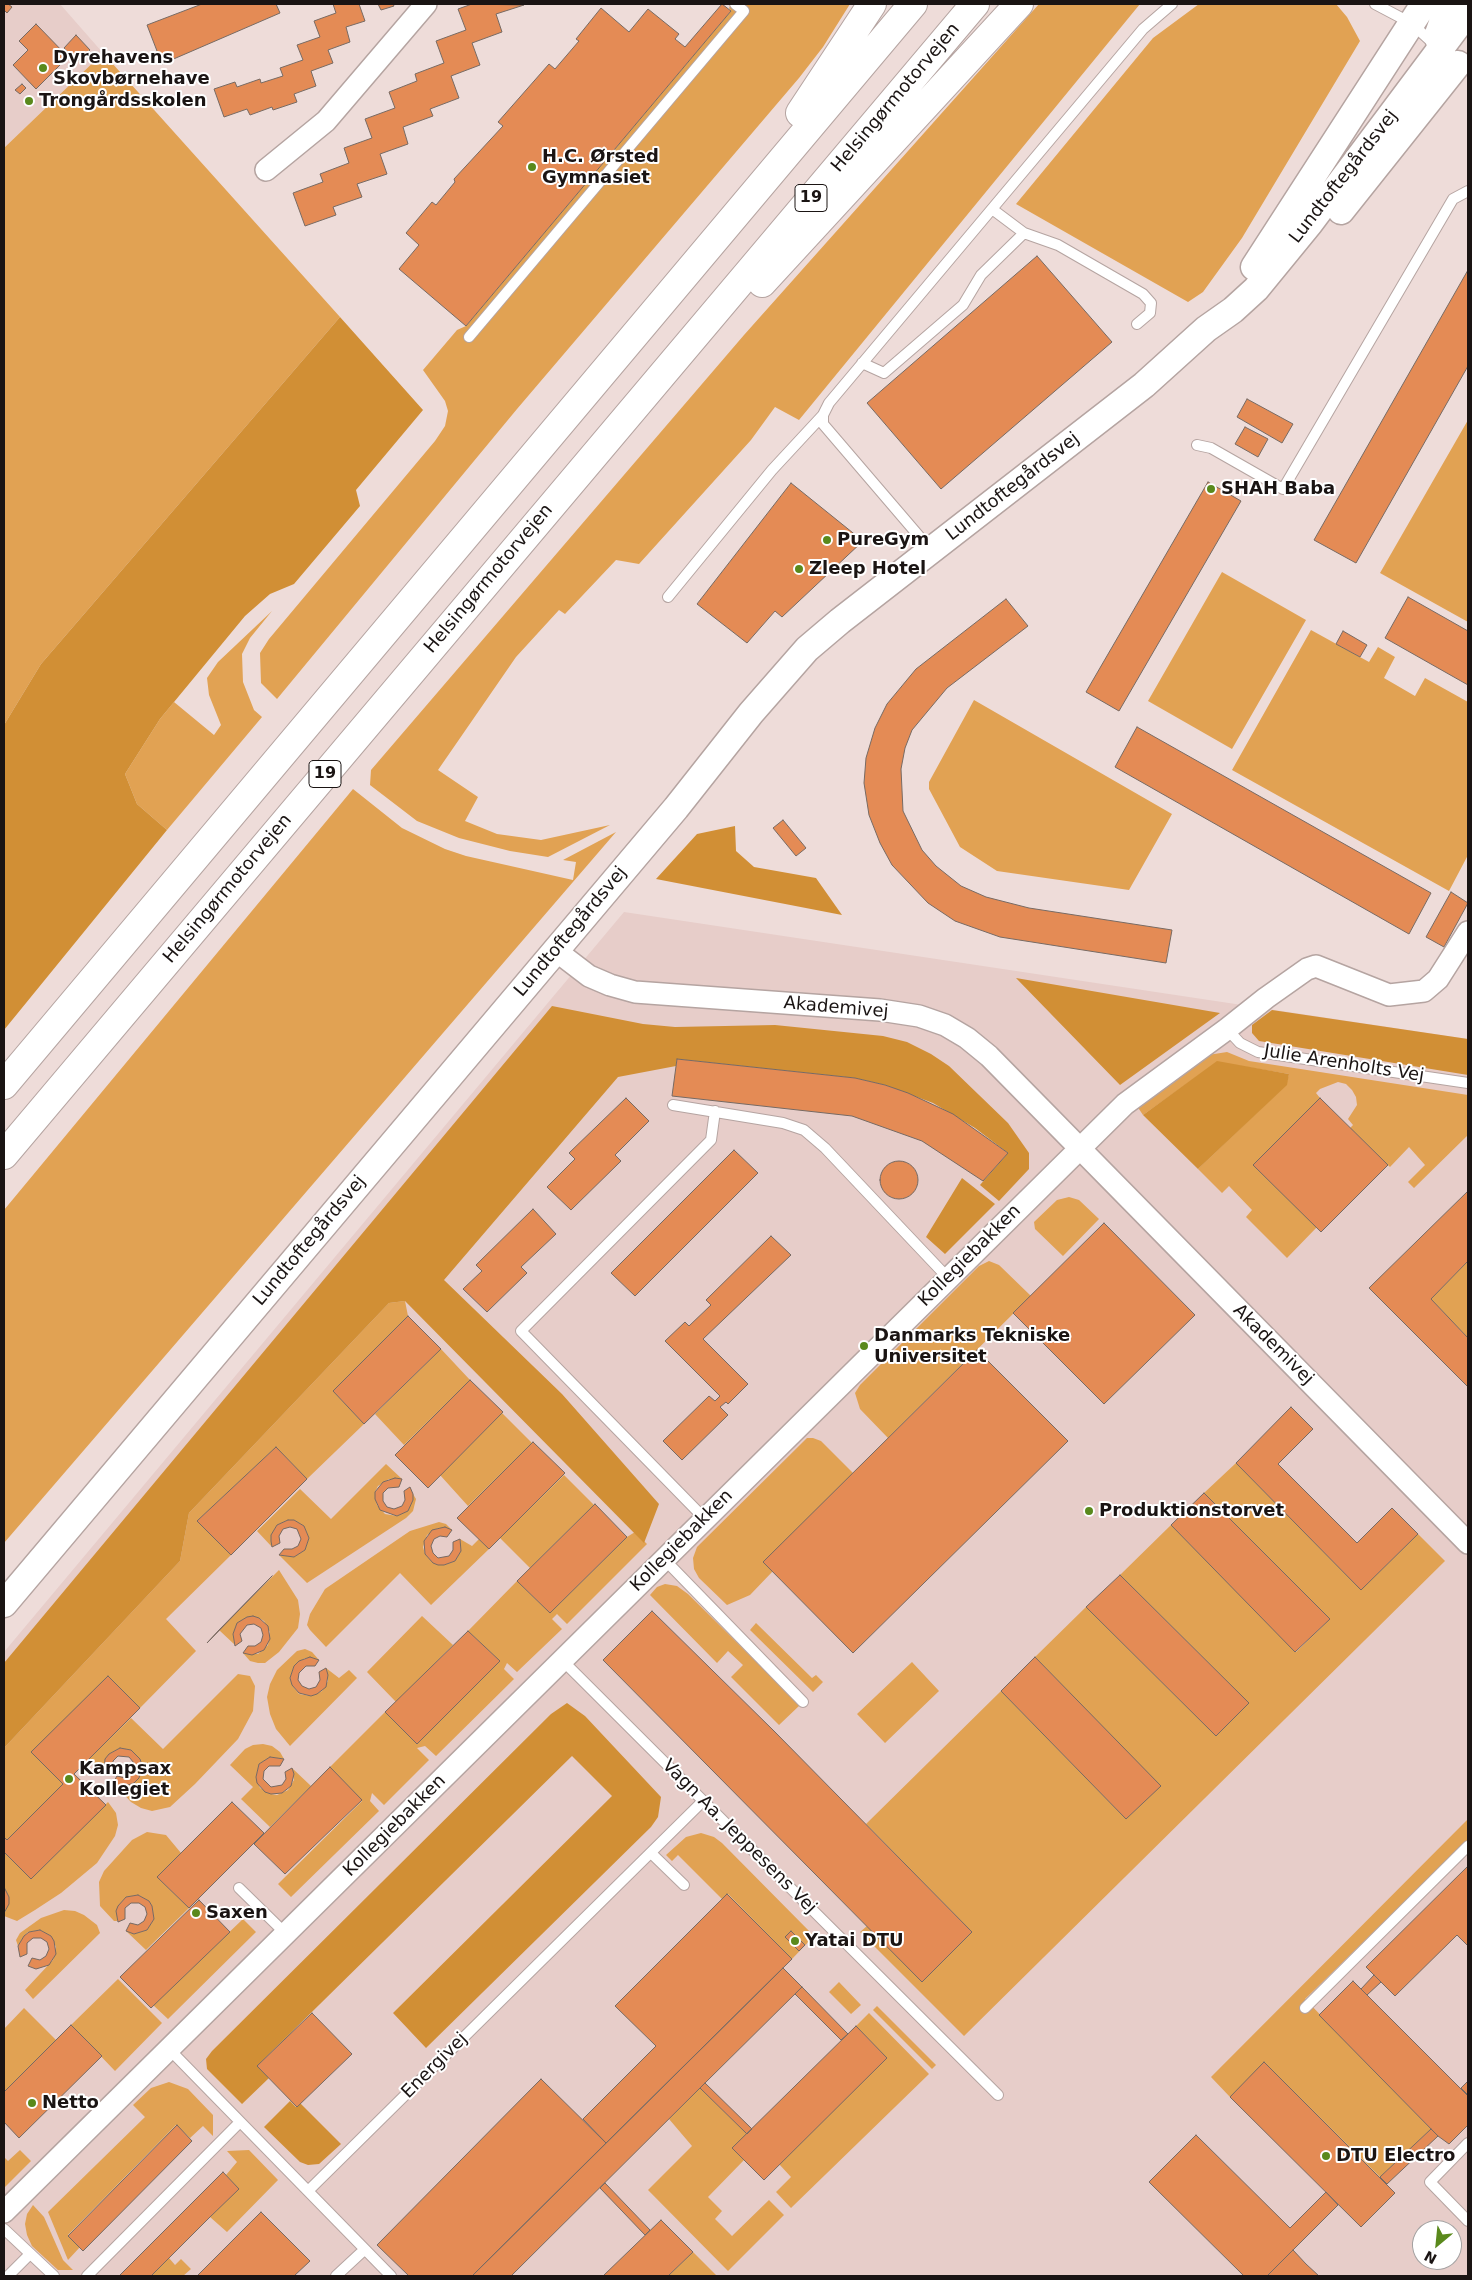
<!DOCTYPE html>
<html>
<head>
<meta charset="utf-8">
<style>
  body { margin:0 }
  #map { position:relative; width:1472px; height:2280px; overflow:hidden; background:#eedcd9; font-family:"DejaVu Sans",sans-serif }
  canvas { display:block }
  .frame { position:absolute; inset:0; border:5px solid #1a1413; pointer-events:none }
  .north { position:absolute; left:1412px; top:2220px; width:50px; height:50px; box-sizing:border-box; background:#fff; border:1px solid #a3a1a1; border-radius:50%; rotate:208deg; font-size:14px; font-weight:700; line-height:20px; text-align:center; color:#1a1413 }
  .north::after { content:''; display:block; margin:auto; width:18px; height:22px; background:#5a891c; clip-path:polygon(50% 0,100% 100%,50% 72%,0 100%) }
</style>
</head>
<body>
<div id="map">
<canvas width="1472" height="2280"></canvas>
<div class="frame"></div>
<div class="north">N</div>
</div>
<script>
const ctx = document.querySelector('canvas').getContext('2d');
ctx.lineJoin = 'round';
function fillPath(path, color) { ctx.fillStyle = color; ctx.fill(path, 'evenodd'); }
const poly = rows => new Path2D(rows.map(r => 'M' + r).join(''));
function trace(path, color, width, dash) { ctx.strokeStyle = color; ctx.lineWidth = width; ctx.lineCap = dash ? 'butt' : 'round'; ctx.setLineDash(dash || []); ctx.stroke(path); }
function drawText(font, color, halo, rows, align = 'center') {
  ctx.font = font + ' "DejaVu Sans",sans-serif'; ctx.lineWidth = 4; ctx.setLineDash([]); ctx.textBaseline = 'middle'; ctx.strokeStyle = halo; ctx.fillStyle = color; for (const [text, x, y, turn = 0] of rows) {
    ctx.save(); ctx.translate(x, y); ctx.rotate((+turn || 0) * Math.PI / 180); ctx.textAlign = isNaN(turn) ? turn : align; if (halo) ctx.strokeText(text, 0, 0); ctx.fillText(text, 0, 0); ctx.restore();
  }
}
fillPath(poly([
  [4,4,60,4,103,53,4,148],
  [624,912,1468,1039,1468,2276,4,2276,4,1652],
  [1422,2230,1452,2230,1452,2260,1422,2260]
]), '#e7cdc9');
fillPath(poly([
  [732,4,850,4,823,47,799,78,517,409,277,699,261,683,260,653,269,639,435,441,445,426,448,411,445,401,423,370,457,330,466,326,731,11,729,8],
  [1039,4,1140,4,799,420,775,407,751,440,639,564,616,560,565,614,559,610,516,657,438,770,478,797,465,821,497,834,541,840,610,825,548,857,510,851,459,838,417,821,370,785,371,770,744,335],
  [1199,4,1336,4,1347,17,1360,41,1242,238,1203,292,1188,302,1016,204,1153,38],
  [103,53,340,317,41,664,4,725,4,148],
  [1468,420,1468,622,1380,573],
  [1222,572,1306,620,1232,749,1148,701],
  [272,611,250,638,242,654,243,682,254,710,262,717,167,830,137,804,125,774,160,719,174,702,214,735,221,725,209,695,207,678,218,662],
  [1311,630,1369,662,1378,647,1395,657,1384,678,1415,696,1425,678,1468,702,1468,855,1449,891,1232,770],
  [974,700,1172,814,1129,890,997,871,960,847,929,789,929,782],
  [353,789,402,828,445,849,466,856,573,880,576,862,563,860,616,832,4,1543,4,1210],
  [1227,1052,1249,1061,1468,1095,1468,1135,1414,1188,1408,1182,1425,1165,1409,1147,1390,1167,1350,1128,1353,1125,1348,1119,1357,1105,1356,1097,1352,1090,1346,1084,1338,1082,1320,1089,1316,1093,1320,1098,1253,1165,1317,1227,1287,1258,1246,1217,1252,1210,1229,1186,1222,1193,1198,1169,1286,1085,1289,1074,1217,1062,1143,1115,1137,1106,1208,1055],
  [1069,1197,1079,1200,1099,1219,1063,1256,1035,1229,1034,1222,1057,1200],
  [989,1261,999,1265,1031,1296,888,1438,860,1409,855,1393,860,1385,979,1266],
  [1468,1261,1468,1338,1431,1299],
  [405,1301,408,1316,333,1391,364,1424,307,1479,276,1447,197,1521,231,1555,166,1619,196,1651,140,1708,108,1677,63,1784,7,1840,4,1837,4,1748,180,1561,189,1513,389,1303],
  [441,1349,470,1380,404,1445,375,1414],
  [502,1413,532,1443,468,1506,440,1475],
  [807,1438,813,1438,821,1441,853,1473,773,1571,750,1595,727,1605,699,1578,694,1569,693,1558,697,1547],
  [1236,1463,1361,1590,1418,1534,1445,1561,964,2036,860,1932,867,1926,922,1981,972,1932,866,1824,1001,1691,1126,1819,1160,1786,1035,1657,1086,1607,1216,1736,1249,1703,1120,1575,1171,1525,1296,1652,1330,1619,1204,1493],
  [386,1464,402,1479,389,1479,378,1486,375,1492,377,1505,385,1514,397,1516,408,1511,413,1500,413,1494,416,1499,413,1511,406,1518,307,1583,279,1555,294,1557,305,1550,309,1538,304,1526,294,1520,288,1520,277,1525,271,1535,272,1547,257,1531,300,1489,331,1519],
  [564,1475,594,1505,530,1568,500,1538],
  [439,1522,446,1524,452,1530,438,1528,427,1535,423,1547,425,1554,433,1563,444,1565,455,1561,461,1551,460,1539,472,1546,479,1539,489,1549,431,1605,400,1573,326,1647,310,1630,307,1625,310,1614,325,1589,410,1531],
  [635,1532,647,1544,567,1624,557,1614,552,1619,562,1629,517,1672,507,1663,504,1669,514,1679,436,1756,425,1746,417,1748,429,1760,384,1805,372,1793,370,1801,379,1811,291,1897,278,1884,362,1801,330,1767,385,1712,417,1744,500,1661,468,1631,517,1581,550,1613,627,1537],
  [279,1570,298,1600,300,1614,298,1628,279,1652,265,1663,258,1663,250,1661,243,1653,258,1654,268,1645,270,1632,264,1621,259,1618,248,1617,237,1623,233,1634,235,1645,219,1630],
  [665,1584,677,1586,688,1594,800,1705,779,1725,731,1677,743,1665,728,1651,717,1663,650,1595,657,1587],
  [422,1616,453,1645,396,1702,367,1672],
  [756,1623,812,1678,816,1675,823,1682,813,1692,750,1630],
  [305,1649,312,1652,319,1660,305,1658,294,1666,290,1678,292,1685,299,1694,311,1696,322,1691,328,1681,326,1668,339,1678,349,1670,357,1678,290,1746,276,1729,270,1714,267,1697,270,1684,277,1670,297,1651],
  [912,1662,939,1691,885,1743,857,1714],
  [238,1674,250,1676,255,1686,253,1711,238,1739,195,1784,170,1807,152,1811,141,1808,131,1802,113,1783,122,1787,128,1786,139,1778,142,1765,140,1759,131,1750,120,1748,109,1754,104,1764,105,1775,89,1759,131,1718,163,1749],
  [263,1744,272,1746,280,1752,284,1759,270,1757,259,1764,256,1777,260,1788,271,1794,277,1795,288,1790,294,1780,292,1768,311,1786,270,1827,241,1799,253,1787,230,1765,245,1749,253,1745],
  [108,1802,116,1813,118,1825,115,1836,97,1863,61,1893,35,1910,17,1921,4,1916,9,1897,4,1887,4,1852,31,1879],
  [1468,1819,1468,1840,1305,1999,1431,2129,1380,2177,1265,2063,1230,2097,1211,2077],
  [147,1832,166,1835,181,1853,157,1877,189,1908,146,1950,126,1931,134,1934,147,1930,154,1919,152,1906,149,1901,138,1895,126,1897,118,1906,117,1921,114,1921,100,1906,99,1882,104,1871,132,1840],
  [701,1833,714,1837,722,1843,814,1936,792,1959,728,1894,722,1899,678,1855,672,1861,666,1855,686,1837],
  [64,1910,75,1911,84,1915,97,1925,100,1933,33,1999,25,1990,53,1960,56,1947,51,1936,40,1930,28,1932,24,1936,18,1946,16,1940,20,1933,41,1918],
  [243,1919,256,1932,168,2019,153,2005],
  [118,1979,162,2023,115,2071,71,2025],
  [839,1982,861,2005,851,2014,829,1992],
  [877,2006,936,2065,932,2069,873,2010],
  [24,2008,56,2040,4,2092,4,2029],
  [869,2013,929,2074,791,2208,776,2192,791,2177,779,2164,886,2057,856,2026],
  [169,2082,188,2089,213,2115,213,2136,203,2126,190,2138,176,2125,68,2235,80,2247,68,2260,48,2212,145,2117,133,2105,151,2088],
  [700,2088,747,2134,744,2160,708,2197,722,2211,715,2219,732,2236,769,2200,784,2215,728,2271,648,2190,692,2146,669,2119],
  [20,2150,31,2161,4,2188,4,2157,8,2161],
  [249,2150,278,2180,227,2232,210,2217,238,2189,226,2175,237,2162,227,2151],
  [33,2205,44,2217,63,2260,73,2270,58,2270,32,2246,27,2235,25,2224,27,2214],
  [693,2252,717,2276,668,2276],
  [169,2258,175,2265,181,2259,191,2269,183,2276,151,2276]
]), '#e1a253');
fillPath(poly([
  [340,317,423,410,356,490,360,506,294,584,270,594,245,616,160,719,125,774,137,804,167,830,4,1030,4,725,41,664],
  [735,826,736,851,754,867,816,878,842,915,656,879,697,834],
  [1016,978,1220,1013,1120,1085],
  [552,1006,643,1024,675,1027,775,1025,883,1036,907,1042,931,1054,949,1066,1008,1123,1029,1153,1029,1169,999,1201,980,1185,1008,1153,975,1128,933,1103,885,1085,855,1078,677,1059,676,1066,618,1077,444,1280,562,1394,659,1504,644,1543,405,1301,389,1303,189,1513,180,1561,4,1748,4,1663],
  [1272,1010,1468,1039,1468,1075,1259,1041,1252,1033,1252,1025],
  [1217,1061,1289,1074,1287,1085,1198,1169,1143,1115],
  [962,1178,995,1204,945,1254,926,1237],
  [567,1703,585,1716,661,1797,658,1817,651,1827,426,2048,393,2013,612,1796,572,1756,257,2066,269,2078,242,2104,207,2069,206,2059,212,2051,551,1714],
  [290,2101,296,2107,300,2103,341,2144,319,2164,308,2165,300,2162,264,2127]
]), '#d18f35');
const building = poly([
  [4,4,8,4,12,7,7,13,4,10,4,4],
  [202,4,276,4,280,13,162,64,147,25,202,4],
  [333,4,359,4,365,21,346,27,350,42,328,50,333,63,311,71,316,86,294,94,297,102,273,110,272,107,250,115,247,109,224,117,214,89,235,82,237,87,260,79,261,83,283,76,280,68,303,60,297,45,320,37,314,21,336,13,333,4],
  [378,4,393,4,394,6,381,10,378,4],
  [472,4,524,5,496,14,502,32,472,43,480,65,451,76,459,98,430,109,433,116,403,127,408,144,380,154,387,174,357,184,362,197,333,207,336,215,305,226,293,193,323,182,320,174,349,163,344,148,372,138,365,119,395,108,389,92,417,81,415,74,444,63,436,41,466,30,458,9,472,4],
  [722,4,731,11,466,326,399,269,419,245,406,233,432,202,436,205,455,182,454,179,503,126,498,122,549,64,555,69,579,41,576,39,601,8,629,32,648,9,679,34,675,39,685,47,722,4],
  [36,24,68,57,36,89,13,65,28,50,19,41,36,24],
  [76,35,90,50,77,62,64,48,76,35],
  [22,84,26,88,20,94,15,90,22,84],
  [1037,256,1112,342,941,489,867,403,1037,256],
  [1468,270,1468,366,1356,563,1314,540,1468,270],
  [1247,399,1293,424,1282,443,1237,417,1247,399],
  [1245,427,1268,439,1258,457,1235,444,1245,427],
  [1208,482,1241,501,1119,711,1086,692,1208,482],
  [791,483,863,541,782,617,775,611,747,643,697,604,791,483],
  [1408,597,1468,631,1468,685,1385,638,1408,597],
  [1006,599,1028,626,947,688,912,730,905,748,901,769,903,811,922,850,936,866,961,886,986,897,1029,908,1172,930,1166,963,1000,937,955,921,928,903,892,865,880,843,869,815,864,783,866,758,875,728,887,704,916,669,1006,599],
  [1343,631,1367,645,1360,657,1336,644,1343,631],
  [1137,727,1431,893,1409,934,1115,767,1137,727],
  [783,820,806,848,796,856,773,828,783,820],
  [1451,892,1468,903,1444,947,1426,937,1451,892],
  [677,1059,855,1078,885,1085,908,1093,953,1114,1008,1153,983,1181,922,1141,852,1116,672,1096,677,1059],
  [626,1098,649,1121,615,1155,621,1161,571,1210,547,1187,575,1159,569,1153,626,1098],
  [1320,1098,1388,1165,1321,1232,1253,1165,1320,1098],
  [734,1150,758,1173,635,1296,611,1273,734,1150],
  '880 1180a19 19 0 1 1 38 0a19 19 0 1 1-38 0Z',
  [1468,1191,1468,1261,1431,1299,1468,1338,1468,1387,1369,1288,1468,1191],
  [533,1209,556,1234,521,1267,527,1273,487,1312,463,1289,482,1271,476,1265,533,1209],
  [1104,1223,1195,1315,1104,1404,1013,1313,1104,1223],
  [771,1236,791,1255,703,1339,748,1384,728,1404,726,1402,720,1407,728,1415,682,1460,663,1441,709,1396,715,1401,720,1396,665,1341,685,1322,689,1326,711,1305,706,1300,771,1236],
  [408,1316,441,1349,364,1424,333,1391,408,1316],
  [977,1350,1068,1441,853,1653,763,1562,977,1350],
  [470,1380,503,1412,428,1488,395,1455,470,1380],
  [1291,1407,1313,1429,1278,1464,1357,1543,1392,1508,1418,1534,1361,1590,1236,1463,1291,1407],
  [533,1442,565,1473,489,1549,457,1518,533,1442],
  [276,1447,307,1479,231,1555,197,1521,276,1447],
  [395,1478,402,1479,399,1487,388,1488,383,1493,383,1501,387,1507,394,1509,402,1506,405,1500,404,1491,410,1487,413,1494,413,1500,408,1511,397,1516,380,1510,375,1499,375,1492,383,1482,395,1478],
  [1204,1493,1330,1619,1295,1652,1171,1525,1204,1493],
  [595,1504,627,1537,550,1613,517,1581,595,1504],
  [288,1520,294,1520,304,1526,309,1538,305,1550,294,1557,279,1555,284,1549,292,1549,298,1546,301,1539,297,1529,290,1527,283,1529,279,1536,280,1543,272,1547,271,1541,271,1535,277,1525,288,1520],
  [445,1527,452,1530,447,1537,440,1536,434,1539,431,1546,433,1553,438,1558,449,1556,453,1550,453,1542,460,1539,461,1551,455,1561,444,1565,438,1565,433,1563,425,1554,424,1541,432,1530,445,1527],
  [1120,1575,1249,1703,1216,1736,1086,1607,1120,1575],
  [272,1576,207,1643,219,1630,272,1576],
  [652,1611,774,1731,972,1932,922,1982,603,1660,652,1611],
  [253,1616,259,1618,268,1626,270,1639,264,1650,252,1655,243,1653,248,1646,255,1646,261,1642,263,1635,261,1628,254,1624,247,1625,240,1634,242,1641,235,1646,233,1634,237,1623,247,1617,253,1616],
  [468,1631,500,1661,417,1744,385,1712,468,1631],
  [310,1657,319,1660,315,1666,306,1666,299,1673,298,1680,302,1686,309,1689,316,1687,320,1680,319,1672,326,1668,328,1675,326,1687,317,1694,311,1696,299,1693,292,1685,290,1678,294,1666,299,1661,310,1657],
  [1035,1657,1161,1786,1126,1819,1001,1691,1035,1657],
  [108,1676,140,1708,74,1774,106,1805,31,1879,4,1852,4,1837,7,1840,63,1784,31,1752,108,1676],
  [120,1748,131,1750,140,1759,142,1765,139,1778,134,1783,122,1787,113,1783,117,1776,125,1778,132,1774,134,1763,129,1757,118,1756,113,1761,113,1772,105,1775,104,1770,105,1759,109,1754,120,1748],
  [270,1757,284,1759,280,1766,269,1766,264,1771,263,1779,271,1787,282,1785,286,1779,285,1772,292,1768,294,1774,291,1786,282,1793,271,1794,265,1792,257,1783,256,1777,259,1764,270,1757],
  [330,1767,362,1800,285,1874,254,1844,330,1767],
  [232,1802,264,1833,189,1908,157,1877,232,1802],
  [1468,1866,1468,1946,1457,1935,1395,1996,1366,1967,1468,1866],
  [4,1887,9,1897,9,1904,4,1913,4,1887],
  [727,1894,792,1959,606,2143,583,2119,656,2046,615,2006,727,1894],
  [138,1895,149,1901,152,1906,154,1919,147,1930,134,1934,126,1931,130,1923,138,1925,144,1921,147,1914,145,1907,139,1903,131,1903,125,1908,125,1919,118,1922,116,1911,118,1906,126,1897,138,1895],
  [199,1900,230,1932,151,2008,120,1977,199,1900],
  [40,1930,51,1936,54,1941,56,1954,49,1965,36,1969,28,1966,32,1958,40,1960,46,1956,49,1949,47,1942,41,1938,33,1938,27,1943,27,1954,20,1957,18,1946,24,1936,29,1932,40,1930],
  [791,1931,805,1945,799,1951,785,1937,791,1931],
  [783,1968,802,1987,705,2083,511,2276,472,2276,783,1968],
  [1374,1975,1381,1982,1367,1995,1361,1989,1374,1975],
  [1353,1981,1468,2096,1468,2125,1449,2144,1438,2136,1319,2015,1353,1981],
  [802,1987,848,2034,841,2040,795,1994,802,1987],
  [312,2013,352,2054,297,2107,257,2066,312,2013],
  [71,2025,102,2056,19,2138,4,2122,4,2092,71,2025],
  [856,2026,887,2058,764,2180,732,2148,856,2026],
  [1264,2062,1395,2193,1361,2227,1230,2097,1264,2062],
  [541,2079,606,2143,472,2276,409,2276,377,2245,541,2079],
  [1468,2081,1468,2095,1461,2088,1468,2081],
  [705,2083,752,2129,747,2134,700,2088,705,2083],
  [177,2125,192,2141,83,2251,68,2236,177,2125],
  [1431,2129,1438,2136,1387,2184,1380,2177,1431,2129],
  [1196,2135,1290,2228,1326,2192,1338,2205,1267,2276,1244,2276,1149,2182,1196,2135],
  [223,2172,239,2189,210,2217,151,2276,119,2276,223,2172],
  [605,2183,650,2230,645,2235,600,2188,605,2183],
  [261,2212,310,2261,294,2276,197,2276,261,2212],
  [661,2220,693,2252,668,2276,603,2276,661,2220],
  [1293,2250,1306,2264,1319,2276,1267,2276,1293,2250]
]);
fillPath(building, '#e48b55');
trace(building, '#776a63', 1);
const service = poly([
  [1375,4,1411,23,1434,44],
  [992,209,1024,233,1058,245,1143,294,1151,303,1150,313,1137,324],
  [469,337,744,11,735,4],
  [862,363,884,373,963,305,981,275,1024,233],
  [823,415,823,424,930,549],
  [1197,445,1211,448,1283,489,1453,199,1468,191],
  [668,597,772,470,823,415,829,403,1143,29,1172,4],
  [1227,1029,1240,1043,1258,1052,1468,1083],
  [673,1105,783,1123,804,1130,825,1148,948,1278],
  [705,1519,521,1331,711,1140,715,1111],
  [664,1559,803,1702],
  [562,1660,998,2095],
  [651,1853,684,1885],
  [239,1888,286,1934],
  [1305,2008,1468,1846],
  [169,2049,391,2276],
  [1468,2143,1430,2182,1468,2221],
  [308,2191,703,1801],
  [4,2229,54,2276],
  [8,2276,30,2254],
  [87,2276,240,2122],
  [336,2276,364,2250]
]);
const minor = poly([
  [266,170,326,121,426,4],
  [555,950,589,976,610,985,635,992,880,1010,919,1016,945,1025,967,1038,989,1056,1468,1543],
  [4,2212,1125,1104,1227,1029,1266,998,1307,969,1316,966,1389,995,1424,991,1438,979,1468,932]
]);
const tertiary = poly([
  [1440,47,1438,34,1449,4],
  [1341,211,1458,64],
  [1254,267,1424,4],
  [4,1604,676,808,751,713,807,649,840,621,1144,385,1206,329,1233,310,1256,289,1310,223,1468,12]
]);
const motorway = poly([
  [800,113,872,4],
  [762,283,1019,4],
  [4,1085,913,4],
  [4,1155,975,4]
]);
trace(service, '#b5a4a1', 12);
trace(minor, '#b5a4a1', 24);
trace(tertiary, '#b5a4a1', 29);
trace(motorway, '#b5a4a1', 30);
trace(service, '#fff', 10);
trace(minor, '#fff', 21);
trace(tertiary, '#fff', 26);
trace(motorway, '#fff', 28);
for (const [x, y, r, color] of [
  [43,68,5,"#5a891c"],
  [29,101,5,"#5a891c"],
  [532,167,5,"#5a891c"],
  [1211,489,5,"#5a891c"],
  [827,540,5,"#5a891c"],
  [799,569,5,"#5a891c"],
  [864,1346,5,"#5a891c"],
  [1089,1511,5,"#5a891c"],
  [69,1779,5,"#5a891c"],
  [196,1913,5,"#5a891c"],
  [795,1941,5,"#5a891c"],
  [32,2103,5,"#5a891c"],
  [1326,2156,5,"#5a891c"]
]) { const dot = new Path2D(); dot.arc(x, y, r, 0, 2 * Math.PI); ctx.fillStyle = color; ctx.fill(dot); trace(dot, '#fff', 2); }
for (const [x, y, w] of [
  [811,198,32],
  [325,774,32]
]) { const box = new Path2D(); box.roundRect(x - w / 2, y - 13.5, w, 27, 4); ctx.fillStyle = '#fff'; ctx.fill(box); trace(box, '#1a1413', 1); }
drawText('bold 16px', '#1a1413', null, [
  ["19",811,198],
  ["19",325,774]
]);
drawText('bold 18px', '#1a1413', '#fff', [
  ["Dyrehavens",53,58],
  ["Skovbørnehave",53,79],
  ["Trongårdsskolen",39,101],
  ["H.C. Ørsted",542,157],
  ["Gymnasiet",542,178],
  ["SHAH Baba",1221,489],
  ["PureGym",837,540],
  ["Zleep Hotel",809,569],
  ["Danmarks Tekniske",874,1336],
  ["Universitet",874,1357],
  ["Produktionstorvet",1099,1511],
  ["Kampsax",79,1769],
  ["Kollegiet",79,1790],
  ["Saxen",206,1913],
  ["Yatai DTU",805,1941],
  ["Netto",42,2103],
  ["DTU Electro",1336,2156]
], 'left');
drawText('18px', '#1a1413', '#fff', [
  ["Helsingørmotorvejen",896,98,-50],
  ["Lundtoftegårdsvej",1344,177,-52],
  ["Lundtoftegårdsvej",1013,487,-38],
  ["Helsingørmotorvejen",489,579,-50],
  ["Helsingørmotorvejen",228,889,-50],
  ["Lundtoftegårdsvej",571,932,-50],
  ["Akademivej",836,1008,5],
  ["Julie Arenholts Vej",1344,1064,9],
  ["Lundtoftegårdsvej",310,1241,-50],
  ["Kollegiebakken",970,1256,-45],
  ["Akademivej",1273,1345,45],
  ["Kollegiebakken",682,1541,-45],
  ["Kollegiebakken",395,1826,-45],
  ["Vagn Aa. Jeppesens Vej",739,1837,45],
  ["Energivej",435,2066,-45]
]);
</script>
</body>
</html>
